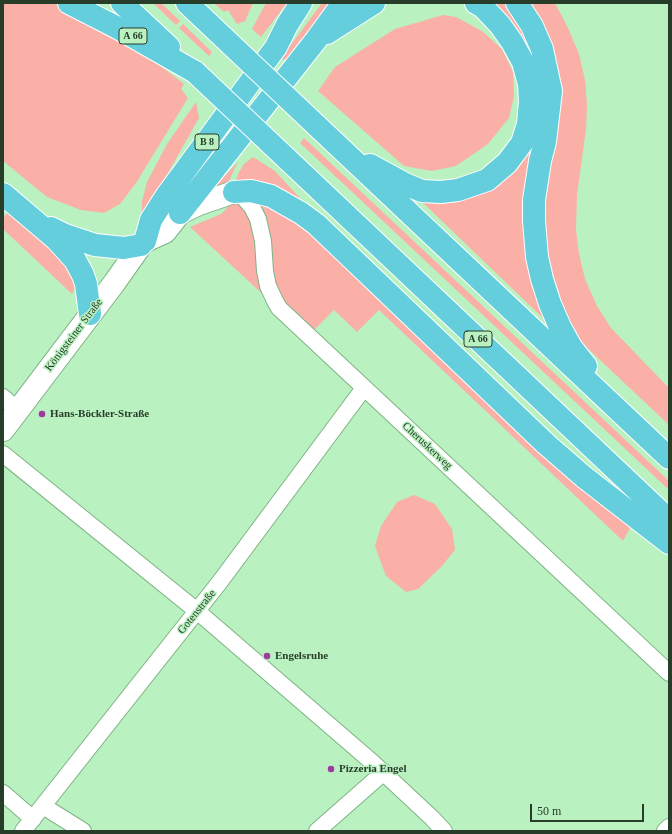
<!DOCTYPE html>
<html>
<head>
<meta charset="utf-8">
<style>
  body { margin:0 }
  #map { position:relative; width:672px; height:834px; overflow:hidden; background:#baf1c0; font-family:Georgia,serif }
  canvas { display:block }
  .frame { position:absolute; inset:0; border:4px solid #273d2a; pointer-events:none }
  .scale { position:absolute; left:530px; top:804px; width:114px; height:18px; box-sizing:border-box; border:2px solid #273d2a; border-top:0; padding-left:5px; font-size:12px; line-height:14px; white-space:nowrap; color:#273d2a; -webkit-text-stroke:3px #baf1c0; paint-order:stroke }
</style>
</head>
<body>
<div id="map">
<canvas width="672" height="834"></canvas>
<div class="frame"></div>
<div class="scale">50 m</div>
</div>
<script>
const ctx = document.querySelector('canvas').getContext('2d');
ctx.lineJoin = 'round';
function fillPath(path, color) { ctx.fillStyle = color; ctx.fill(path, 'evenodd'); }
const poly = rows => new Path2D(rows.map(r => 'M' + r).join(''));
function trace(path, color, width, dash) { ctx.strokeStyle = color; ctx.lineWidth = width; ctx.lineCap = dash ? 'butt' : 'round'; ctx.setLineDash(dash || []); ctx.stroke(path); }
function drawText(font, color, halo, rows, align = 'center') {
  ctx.font = font + ' Georgia,serif'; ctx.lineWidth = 3; ctx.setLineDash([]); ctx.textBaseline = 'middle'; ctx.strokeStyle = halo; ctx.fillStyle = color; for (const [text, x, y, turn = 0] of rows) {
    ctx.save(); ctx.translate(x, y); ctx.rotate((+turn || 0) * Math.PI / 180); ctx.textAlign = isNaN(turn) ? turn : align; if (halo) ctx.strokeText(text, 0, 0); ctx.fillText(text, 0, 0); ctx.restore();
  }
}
fillPath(poly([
  [3,3,57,3,95,22,132,44,184,84,181,89,188,98,136,183,120,204,104,213,81,210,47,197,3,161],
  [153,3,161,3,180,21,176,25],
  [214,3,253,3,245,21,237,24,228,10,224,12],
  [266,3,287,3,261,37,252,29],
  [322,3,332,3,286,61,281,58],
  [491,3,505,3,523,27,536,57,547,322,418,198,471,194,537,127],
  [531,3,555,3,568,28,579,54,585,80,587,104,586,129,577,195,576,230,579,254,585,279,597,306,611,328,669,388,669,425,583,344,571,326,561,308,546,255,544,213,560,109,560,87,558,69,547,32],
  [443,15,456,17,482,31,502,49,513,72,514,96,509,118,488,144,456,166,432,171,404,166,318,91,335,67,395,29],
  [183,24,212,52,209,56,179,28],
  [196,102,199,118,164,180,142,213,142,201,147,182,167,144],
  [304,138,669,481,669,490,300,143],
  [253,157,275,171,311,210,288,192,280,189,235,183,239,172,244,164],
  [238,162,227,185,214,187,215,186],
  [254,199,286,211,631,526,623,541,379,310,357,332,334,310,314,330,283,301,277,293],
  [230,201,235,202,243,205,250,215,269,300,190,227,221,214,227,208],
  [7,213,35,235,57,248,77,285,72,294,3,229,3,219],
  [414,495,435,504,452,529,455,550,441,567,418,589,406,592,386,576,375,546,381,526,397,502]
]), '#fab0a6');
const street = poly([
  [234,192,244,198,252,207,258,219,263,241,265,271,268,286,275,301,279,308,669,673],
  [3,397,17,410],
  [3,454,197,611,372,762,432,818,444,831],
  [3,793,33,819],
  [43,806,83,831],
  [23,831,219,583,364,388],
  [317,831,384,772],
  [665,831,669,827]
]);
const secondary = poly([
  [3,430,115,282,141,245,145,241,165,232,180,213,199,204,234,192]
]);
const highway = poly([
  [69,3,116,27,195,72],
  [122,3,169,47],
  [187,3,224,38],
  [517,3,532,26,542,49,551,91,545,142,540,161,534,200,534,221,537,257,542,279,550,304,560,327,571,347,586,366],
  [327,33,374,3],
  [316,125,669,458],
  [286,158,669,520],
  [370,165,405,184,422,191,441,192,458,190,487,180,507,163,522,143,528,124,530,102,529,84,523,62,512,42,500,25,483,7,476,3],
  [234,192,251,191,271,196,301,213,316,224,546,444,584,477,669,543],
  [3,194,56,239,75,260,83,275,86,284,90,314],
  [180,213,316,40,343,3],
  [51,228,65,235,95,245,124,248,141,245],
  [145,241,151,220,167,195,276,47,287,25,301,3]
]);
trace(street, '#7eb384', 18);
trace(secondary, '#7eb384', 24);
trace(highway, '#fff', 24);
trace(street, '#fff', 16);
trace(secondary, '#fff', 22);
trace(highway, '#64cedd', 22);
const highwayBridge = poly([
  [224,38,316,125],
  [195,72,286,158]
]);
trace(highwayBridge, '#fff', 24, []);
trace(highwayBridge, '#64cedd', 22);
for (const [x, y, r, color] of [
  [42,414,4,"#9f3a9f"],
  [267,656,4,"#9f3a9f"],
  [331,769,4,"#9f3a9f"]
]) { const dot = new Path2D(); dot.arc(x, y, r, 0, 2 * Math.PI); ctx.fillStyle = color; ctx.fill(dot); trace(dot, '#baf1c0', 1.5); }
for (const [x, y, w] of [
  [133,36,28],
  [207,142,24],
  [478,339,28]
]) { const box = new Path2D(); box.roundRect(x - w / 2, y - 8, w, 16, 3); ctx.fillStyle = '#baf1c0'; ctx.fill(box); trace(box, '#273d2a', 1); }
drawText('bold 10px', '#273d2a', null, [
  ["A 66",133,36],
  ["B 8",207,142],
  ["A 66",478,339]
]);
drawText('11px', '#273d2a', '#baf1c0', [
  ["Königsteiner Straße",74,335,-53],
  ["Cheruskerweg",427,446,43],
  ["Gotenstraße",197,612,-51]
]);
drawText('bold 11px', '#273d2a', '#baf1c0', [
  ["Hans-Böckler-Straße",50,414],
  ["Engelsruhe",275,656],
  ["Pizzeria Engel",339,769]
], 'left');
</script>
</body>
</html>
